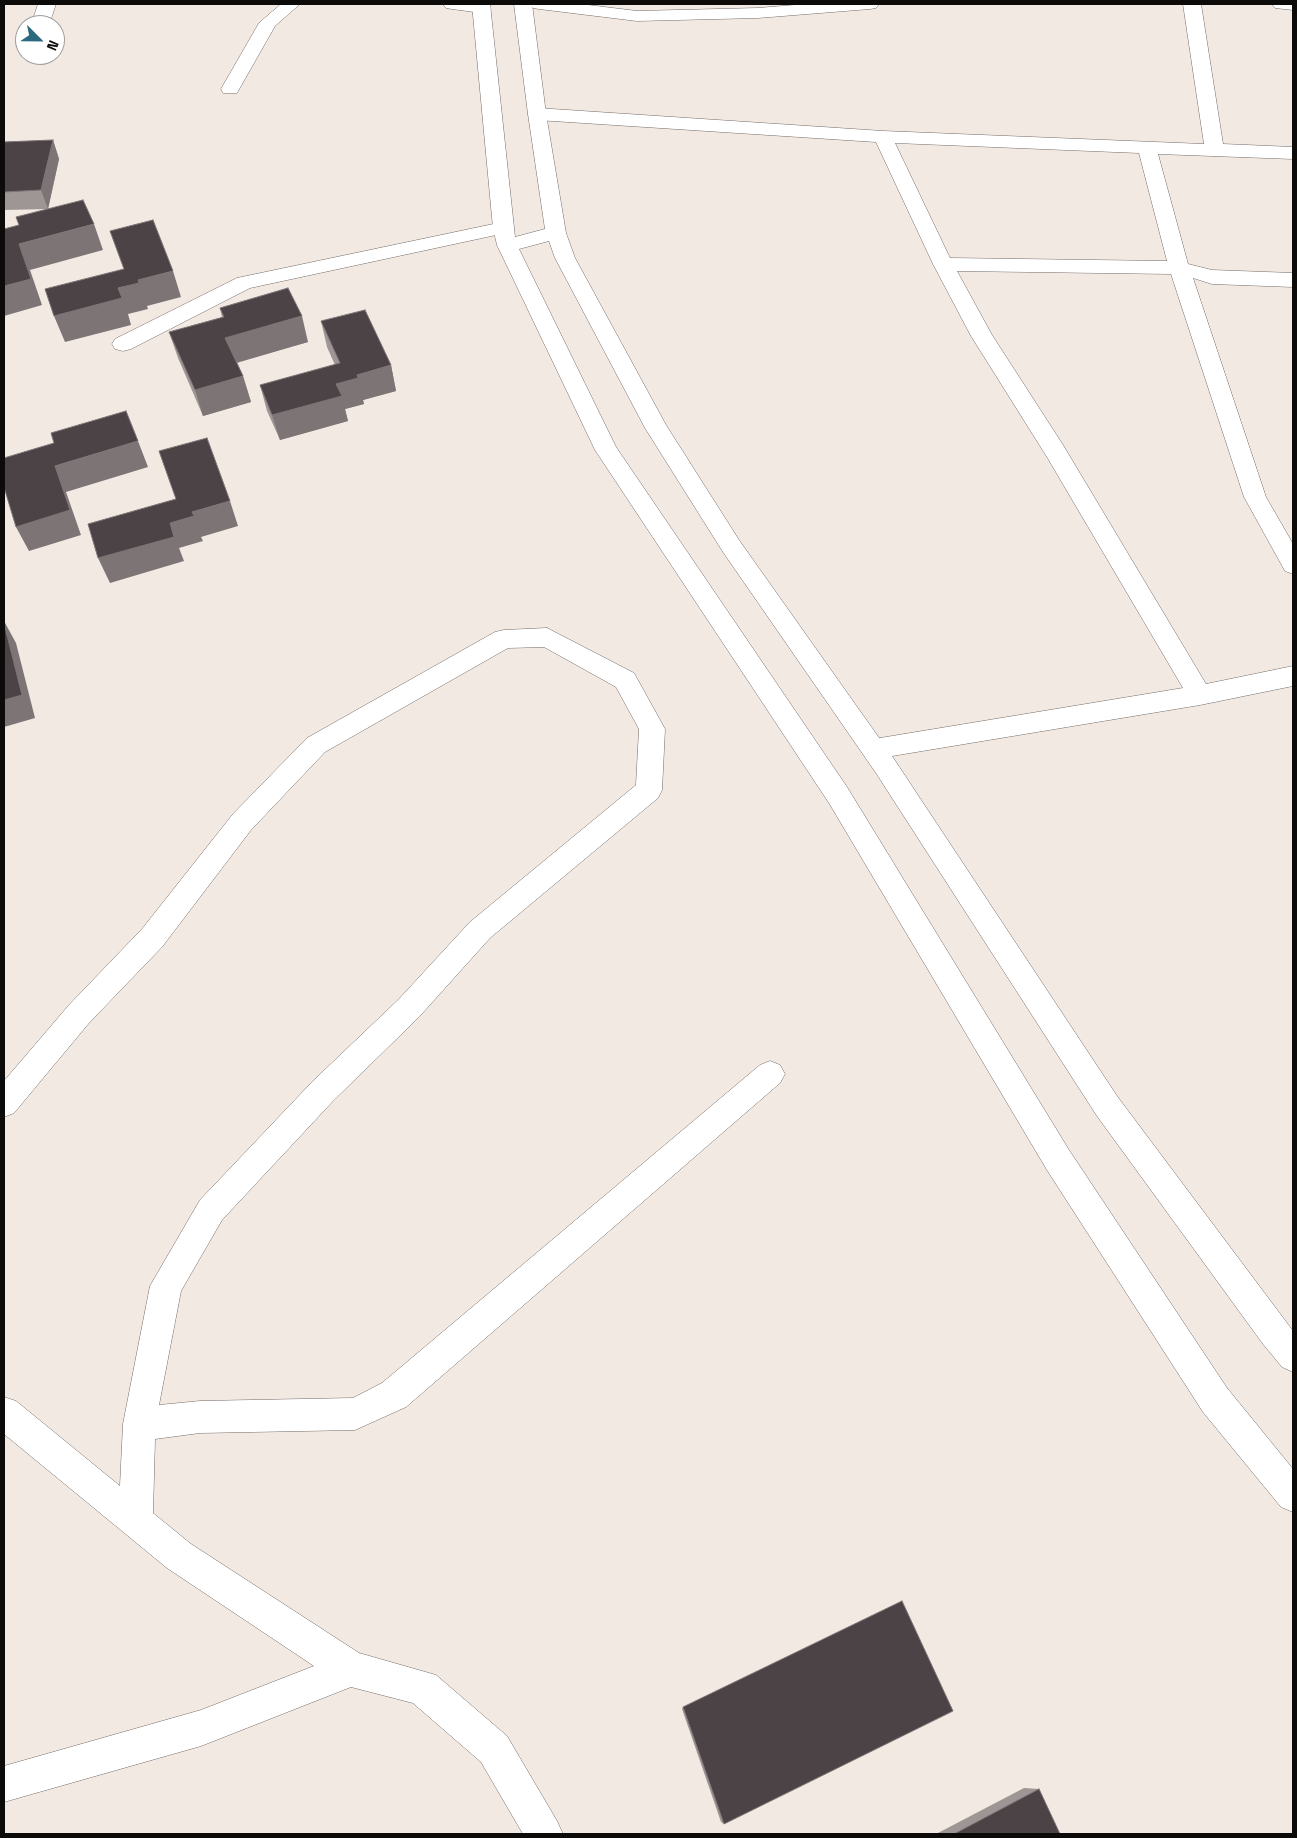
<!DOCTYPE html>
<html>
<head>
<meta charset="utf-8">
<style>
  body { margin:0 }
  #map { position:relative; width:1297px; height:1838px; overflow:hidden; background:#f2e9e3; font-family:"Space Grotesk",sans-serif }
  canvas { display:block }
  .frame { position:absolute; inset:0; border:5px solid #0d0b09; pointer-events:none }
  .north { position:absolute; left:15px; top:15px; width:50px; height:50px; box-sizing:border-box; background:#fff; border:1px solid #9e9d9d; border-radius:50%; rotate:113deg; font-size:14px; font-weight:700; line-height:20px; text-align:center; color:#0d0b09 }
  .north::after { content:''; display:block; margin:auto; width:18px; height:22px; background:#2a6a7f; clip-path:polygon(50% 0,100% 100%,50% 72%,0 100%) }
</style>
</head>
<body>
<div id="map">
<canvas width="1297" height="1838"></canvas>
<div class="frame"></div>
<div class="north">N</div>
</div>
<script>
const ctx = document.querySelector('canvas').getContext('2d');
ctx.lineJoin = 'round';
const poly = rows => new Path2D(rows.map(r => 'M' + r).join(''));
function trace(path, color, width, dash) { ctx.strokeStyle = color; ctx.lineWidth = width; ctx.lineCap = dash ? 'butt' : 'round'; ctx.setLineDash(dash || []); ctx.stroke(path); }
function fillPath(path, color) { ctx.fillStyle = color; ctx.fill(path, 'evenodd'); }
const minor = poly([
  [38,4,56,4,49,25,31,25,38,4],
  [281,4,300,4,275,26,237,93,223,93,221,89,259,23,281,4],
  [443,4,486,4,491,8,488,12,482,13,452,9,446,8,443,4],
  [530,4,580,4,637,11,758,8,807,4,879,4,876,8,870,9,758,18,637,21,539,9,533,8,530,4],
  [1183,4,1201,4,1223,144,1293,147,1293,159,1158,154,1188,264,1212,270,1293,273,1293,287,1212,284,1193,278,1266,497,1293,544,1293,574,1285,571,1244,497,1171,274,957,271,992,335,1063,445,1206,684,1293,666,1293,686,1200,705,874,759,865,756,861,749,865,742,874,739,1183,688,1047,457,971,336,933,264,876,142,537,120,530,118,528,114,530,110,537,108,883,131,1204,144,1183,4],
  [895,143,1139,153,1167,261,950,258,895,143],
  [1272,4,1293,4,1293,10,1275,8,1272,4],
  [503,222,510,224,513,228,510,232,250,288,131,349,123,351,115,349,112,344,115,339,237,278,503,222],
  [547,628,634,673,665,729,662,790,658,798,490,938,419,1017,333,1101,222,1220,181,1291,159,1405,200,1401,353,1398,382,1383,760,1065,770,1061,780,1065,785,1074,780,1083,406,1407,355,1430,200,1433,155,1439,153,1513,191,1544,359,1653,436,1675,507,1736,557,1821,563,1834,523,1834,481,1762,413,1703,351,1687,201,1746,4,1802,4,1766,201,1710,314,1666,167,1568,4,1434,4,1397,16,1401,120,1486,123,1424,150,1286,200,1200,313,1081,399,999,470,922,636,785,639,729,616,687,544,647,508,648,325,752,251,830,162,947,89,1023,14,1113,4,1117,4,1081,69,1005,142,929,233,814,307,738,495,632,504,630,547,628]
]);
const major = poly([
  [472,4,490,4,515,237,545,229,528,114,514,4,532,4,546,114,566,233,575,258,666,425,739,540,894,759,1117,1096,1293,1331,1293,1372,1282,1367,1263,1344,1097,1116,876,773,723,552,645,428,555,258,549,241,519,249,616,447,847,787,1069,1150,1227,1388,1293,1469,1293,1512,1281,1507,1203,1412,1047,1170,829,803,595,450,497,245,493,228,472,4]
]);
trace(minor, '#746c67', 1);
trace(major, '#746c67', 1);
fillPath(minor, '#fff');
fillPath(major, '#fff');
fillPath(poly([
  [53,140,59,159,48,209,4,210,4,142],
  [220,308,308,342,237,362,243,376,251,402,203,416,178,358,169,332,222,317],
  [321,321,391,365,396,391,363,400,364,404,345,409,348,421,280,440,267,411,260,385,335,365,327,347],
  [683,1707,724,1824,721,1822,682,1709],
  [1024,1788,1039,1789,1060,1834,936,1834]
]), '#9e9694');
fillPath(poly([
  [53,140,59,159,48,209,41,190],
  [94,224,103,250,30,270,42,305,4,316,4,286,19,244],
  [173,271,181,297,147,306,148,309,128,314,131,325,65,342,54,316,138,280],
  [302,316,308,342,233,364,225,338],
  [391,365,396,391,363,400,364,404,345,409,348,421,280,440,272,415,357,375],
  [243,376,251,402,203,416,195,390],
  [138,441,148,467,66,492,81,535,29,551,16,527,55,466],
  [230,501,238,526,201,537,203,541,179,548,184,561,110,583,98,558,192,512],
  [4,621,16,643,35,718,4,727]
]), '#7d7575');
const building = poly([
  [53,140,41,190,4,192,4,142,53,140],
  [83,200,94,224,19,244,31,279,4,286,4,229,19,225,16,217,83,200],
  [153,220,173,271,138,280,139,283,118,288,122,298,54,316,45,289,124,269,110,231,153,220],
  [288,288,302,316,225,338,243,376,195,390,169,332,224,317,220,308,288,288],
  [365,310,391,365,357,375,358,378,336,384,342,396,272,415,260,385,340,363,321,321,365,310],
  [126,411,138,441,55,466,70,510,16,527,4,487,4,458,54,443,51,433,126,411],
  [207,438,230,501,192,512,194,516,170,523,174,537,98,558,88,524,176,499,159,451,207,438],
  [4,623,22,695,4,700,4,623],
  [902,1601,953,1711,724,1824,683,1707,902,1601],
  [1039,1789,1060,1834,954,1834,1039,1789]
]);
fillPath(building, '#4b4346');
trace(building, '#7d7575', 1);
</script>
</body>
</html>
